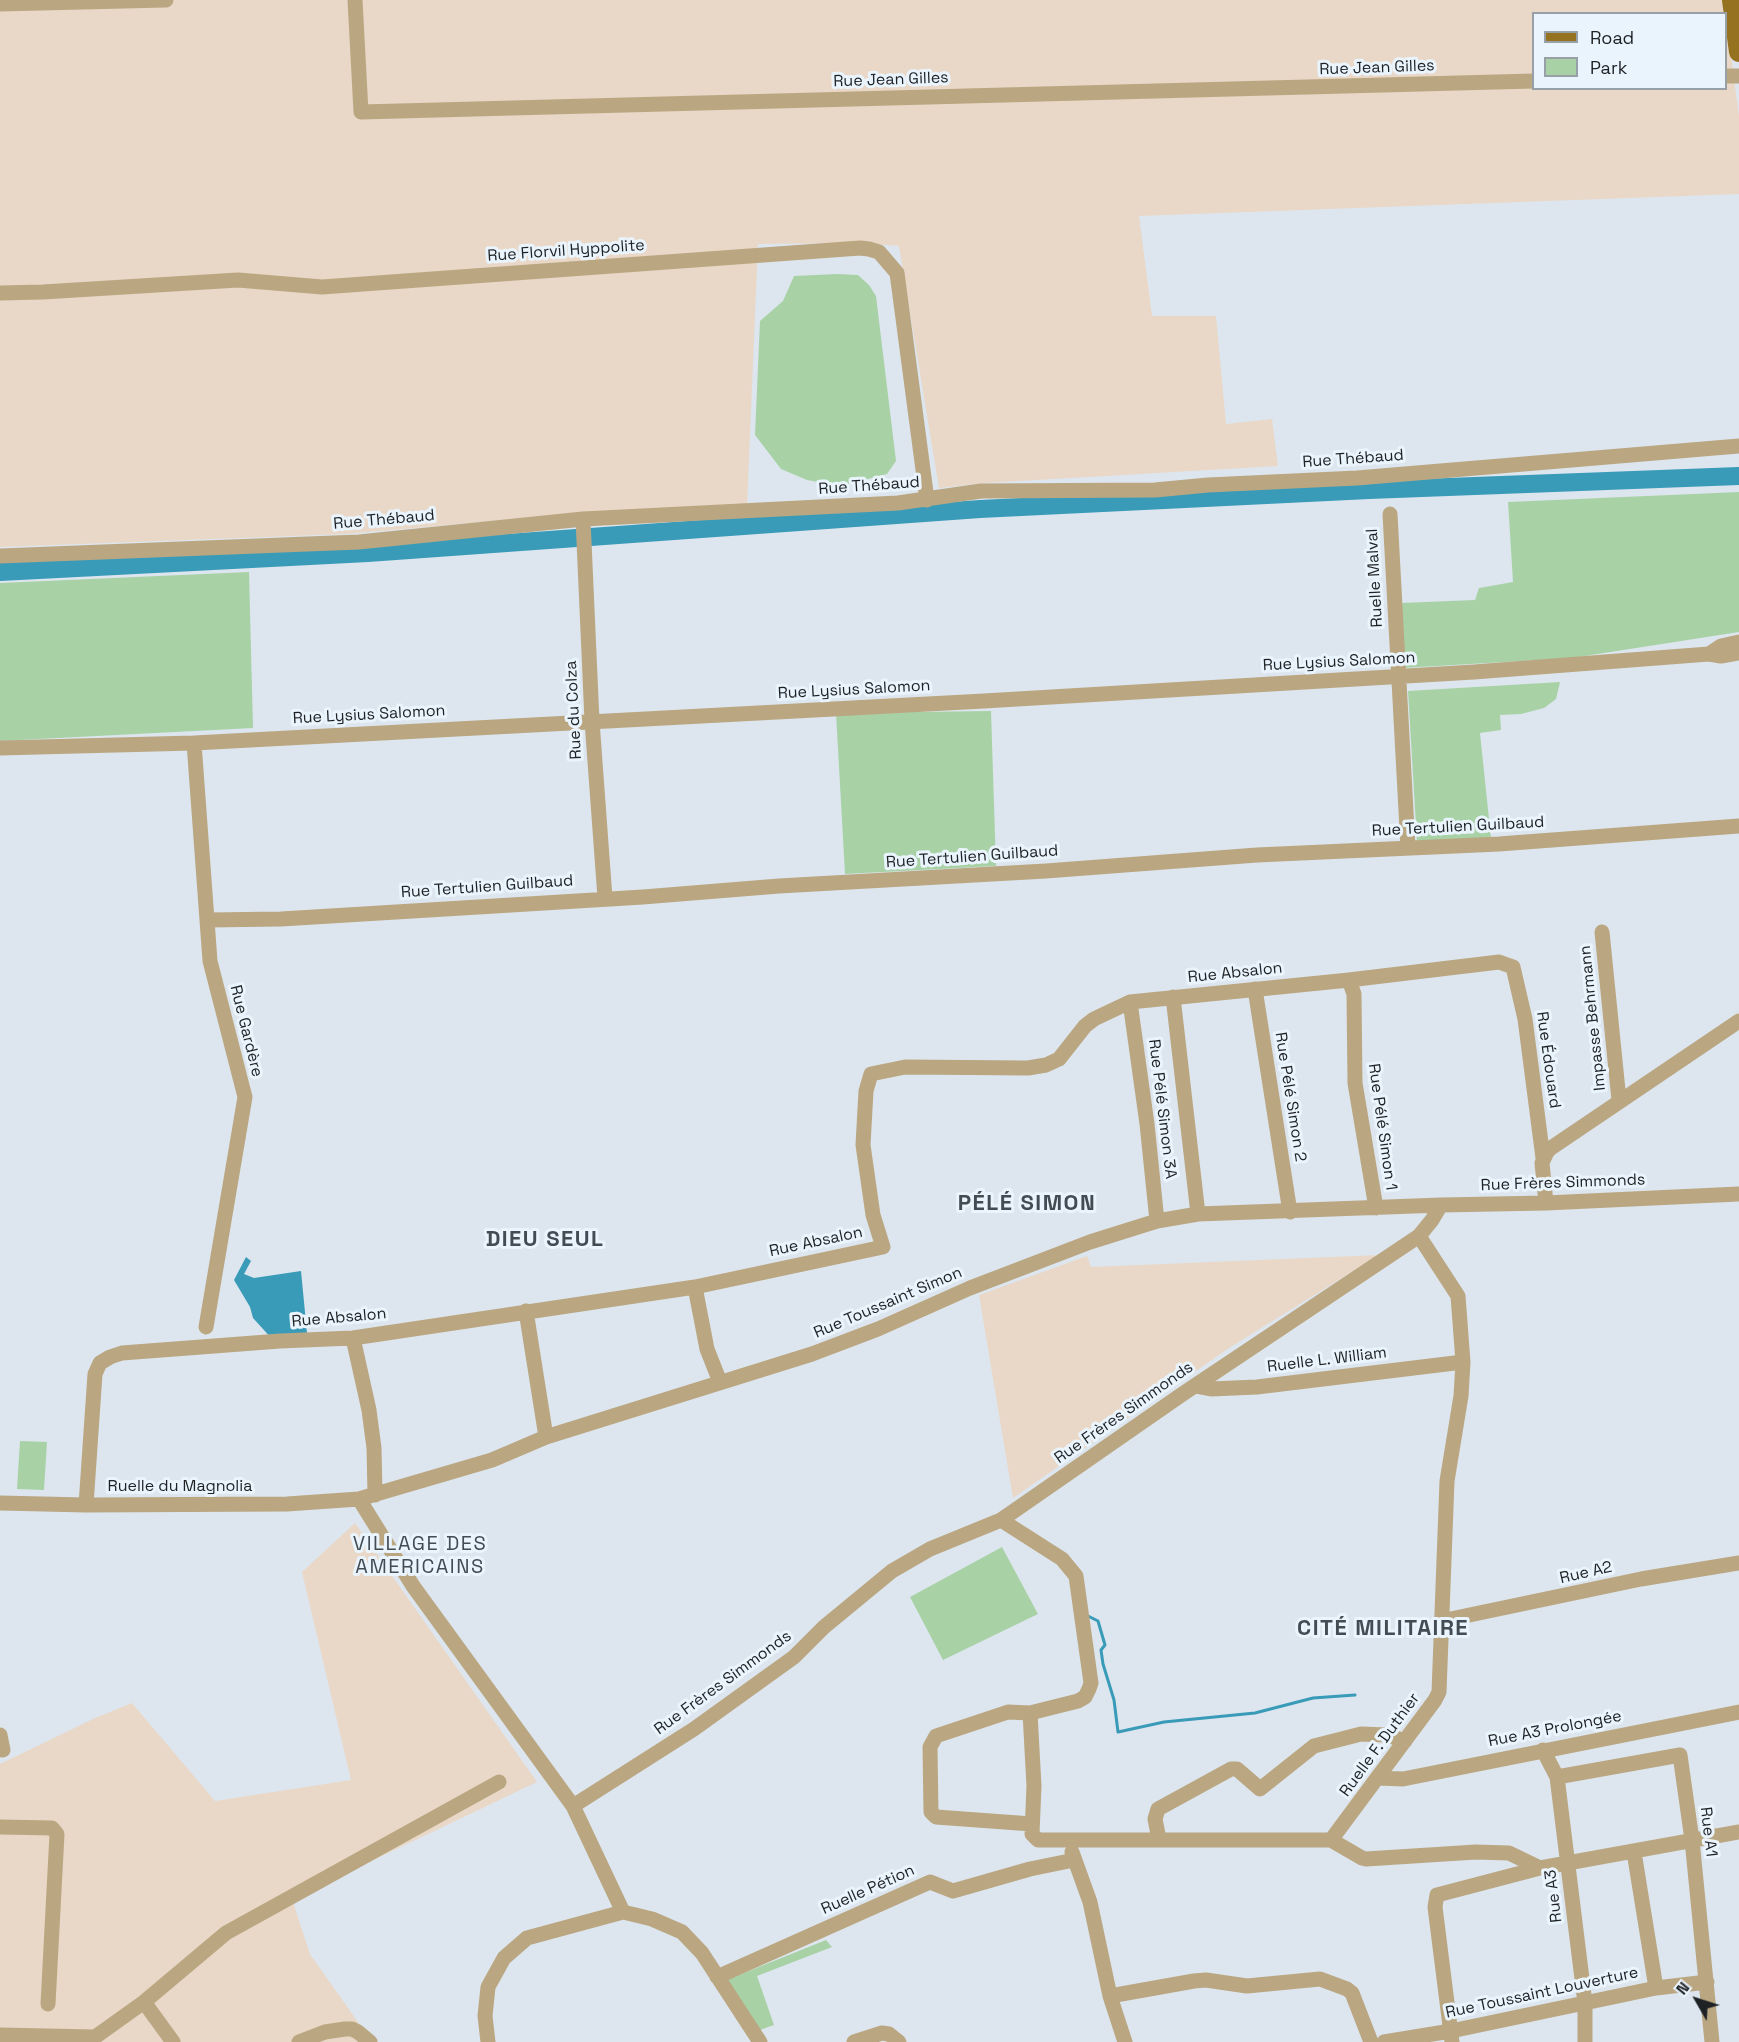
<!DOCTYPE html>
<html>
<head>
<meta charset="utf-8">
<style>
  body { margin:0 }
  #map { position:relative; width:1739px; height:2042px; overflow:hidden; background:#dde6ef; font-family:"Space Grotesk",sans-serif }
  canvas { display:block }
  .legend { position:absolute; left:1532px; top:12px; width:195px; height:78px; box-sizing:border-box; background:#eaf4fd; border:2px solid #98a0a7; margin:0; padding:8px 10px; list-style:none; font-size:18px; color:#1e2225 }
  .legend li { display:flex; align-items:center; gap:12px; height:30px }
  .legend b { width:30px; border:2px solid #98a0a7 }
  .north { position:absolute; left:1667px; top:1970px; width:60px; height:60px; -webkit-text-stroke:4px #eaf4fd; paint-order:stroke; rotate:309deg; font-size:16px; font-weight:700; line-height:24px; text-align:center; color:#1e2225 }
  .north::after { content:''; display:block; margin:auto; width:21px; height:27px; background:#1e2225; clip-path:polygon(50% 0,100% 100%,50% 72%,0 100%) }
</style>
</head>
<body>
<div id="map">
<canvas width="1739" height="2042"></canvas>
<ul class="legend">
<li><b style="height:8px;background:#947220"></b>Road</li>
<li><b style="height:16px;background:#a8d2a6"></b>Park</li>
</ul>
<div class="north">N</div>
</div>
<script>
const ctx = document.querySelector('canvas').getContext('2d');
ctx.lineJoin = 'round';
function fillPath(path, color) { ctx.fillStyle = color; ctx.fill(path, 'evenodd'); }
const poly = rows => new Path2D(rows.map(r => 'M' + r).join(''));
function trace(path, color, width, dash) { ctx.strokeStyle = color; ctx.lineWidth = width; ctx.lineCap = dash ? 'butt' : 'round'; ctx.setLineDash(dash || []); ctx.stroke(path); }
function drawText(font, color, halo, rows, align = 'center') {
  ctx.font = font + ' "Space Grotesk",sans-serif'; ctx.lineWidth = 6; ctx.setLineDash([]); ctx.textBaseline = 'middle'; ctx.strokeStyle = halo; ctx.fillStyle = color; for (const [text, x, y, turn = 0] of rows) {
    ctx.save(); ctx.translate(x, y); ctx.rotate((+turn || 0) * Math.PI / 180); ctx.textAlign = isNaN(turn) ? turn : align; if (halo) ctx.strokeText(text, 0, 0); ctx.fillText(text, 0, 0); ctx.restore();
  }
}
fillPath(poly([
  [0,0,1723,0,1725,13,1534,14,1534,88,1726,88,1726,16,1739,117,1739,194,1139,216,1152,316,1216,316,1226,424,1272,419,1278,466,985,483,939,488,899,246,861,243,758,244,747,506,595,512,346,534,0,547],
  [1379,1255,1229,1348,1013,1498,979,1295,1087,1256,1091,1267],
  [355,1523,537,1782,292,1899,310,1954,372,2042,0,2042,0,1764,93,1719,132,1703,215,1801,351,1780,302,1572]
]), '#e9d8c7');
fillPath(poly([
  [837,274,858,275,869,285,876,296,896,461,887,474,841,486,807,480,781,469,755,435,760,321,783,301,794,276],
  [1739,492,1739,632,1572,658,1403,668,1401,603,1475,600,1479,588,1513,582,1508,502],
  [249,572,253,728,0,741,0,583],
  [1560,682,1556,699,1544,708,1521,714,1500,715,1501,730,1480,733,1491,838,1417,842,1408,691],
  [991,711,996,866,845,874,836,713],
  [20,1441,47,1442,44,1490,17,1489],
  [1002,1547,1038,1614,943,1660,910,1597],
  [826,1940,832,1947,757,1976,774,2025,757,2031,724,1981]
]), '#a8d2a6');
fillPath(poly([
  [246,1257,251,1261,244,1274,254,1278,301,1271,307,1333,273,1340,253,1318,250,1307,234,1280]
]), '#399bb8');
trace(poly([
  [1086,1615,1098,1621,1105,1645,1101,1650,1103,1664,1114,1700,1118,1732,1164,1722,1255,1713,1313,1698,1355,1695]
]), '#399bb8', 3);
trace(poly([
  [0,572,368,553,980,509,1369,490,1739,476]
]), '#399bb8', 18);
trace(poly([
  [355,0,361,112,1534,81],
  [0,4,166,0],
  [1726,76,1739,76],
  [0,293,43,292,238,280,322,287,860,248,869,249,879,252,897,273,927,500],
  [1390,514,1408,848],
  [583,519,592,721,605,898],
  [0,556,359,542,583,519,898,503,981,491,1155,490,1208,485,1357,478,1739,446],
  [1709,654,1721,646,1739,642],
  [194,743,210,961,245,1097,206,1327],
  [0,748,194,743,984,701,1474,672,1709,654,1721,656,1739,653],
  [208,920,281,919,643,897,779,886,1046,871,1257,855,1499,844,1739,826],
  [1602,932,1619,1100],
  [1349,980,1354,994,1355,1083,1376,1208],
  [1255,989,1290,1212],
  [1173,997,1198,1214],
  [1130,1002,1147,1124,1157,1221],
  [1546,1203,1542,1163,1547,1152,1551,1148,1739,1021],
  [695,1287,707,1349,720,1382],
  [526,1311,546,1437],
  [353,1338,369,1410,374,1448,375,1495],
  [1195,1386,1211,1389,1257,1387,1463,1362],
  [359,1499,413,1586,573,1806,623,1912],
  [0,1503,86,1505,287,1504,359,1499,492,1460,546,1437,812,1354,878,1329,970,1288,1090,1242,1157,1221,1198,1214,1441,1205],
  [86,1505,95,1374,100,1363,110,1357,122,1353,280,1341,353,1338,695,1287,883,1247,873,1215,863,1145,866,1091,871,1074,905,1067,1028,1068,1046,1065,1059,1059,1085,1026,1094,1019,1130,1002,1349,980,1499,962,1513,967,1525,1019,1543,1158],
  [1001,1520,1062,1559,1076,1576,1091,1683,1089,1689,1085,1697,1078,1701,1030,1713,1008,1712,936,1736,930,1747,931,1812,936,1817,1032,1824],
  [1441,1621,1641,1579,1739,1563],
  [1030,1713,1034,1786,1032,1834,1038,1840,1331,1840,1435,1700,1439,1692,1447,1481,1461,1396,1463,1362,1458,1296,1419,1236],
  [0,1735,3,1750],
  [1543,1750,1557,1777,1585,2003,1585,2042],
  [1557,1777,1680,1755,1692,1840,1712,2042],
  [1379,1778,1403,1779,1739,1712],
  [573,1806,694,1729,794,1657,824,1627,892,1571,930,1549,1001,1520,1184,1393,1419,1236,1432,1220,1441,1205,1546,1203,1739,1194],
  [0,1827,52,1828,57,1834,48,2004],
  [1159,1839,1155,1819,1158,1809,1231,1769,1237,1769,1260,1789,1314,1746,1361,1734,1387,1735,1405,1741],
  [1331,1840,1362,1858,1366,1859,1476,1852,1509,1853,1540,1868,1739,1832],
  [1072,1852,1090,1902,1110,1996,1125,2042],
  [1634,1852,1656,1988],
  [623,1912,652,1919,682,1932,702,1953,760,2042],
  [717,1977,930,1882,953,1891,1030,1869,1074,1860],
  [1110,1996,1194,1981,1206,1980,1247,1986,1320,1979,1347,1989,1352,1993,1371,2042],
  [144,2002,173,2042],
  [0,2035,95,2037,144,2002,226,1933,499,1782],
  [299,2042,325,2032,345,2029,352,2029,358,2032,370,2042],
  [488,2042,485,2016,488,1987,504,1958,527,1938,623,1912],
  [854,2042,882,2033,889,2034,899,2042],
  [1384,2042,1451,2031,1656,1988,1707,1982],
  [1452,2042,1435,1907,1437,1895,1540,1868]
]), '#baa782', 15);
trace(poly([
  [1732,0,1739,52]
]), '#947220', 20);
drawText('16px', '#1e2225', '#eaf4fd', [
  ["Rue Jean Gilles",1377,68,-2],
  ["Rue Jean Gilles",891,80,-2],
  ["Rue Florvil Hyppolite",566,251,-4],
  ["Rue Thébaud",1353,459,-4],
  ["Rue Thébaud",869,486,-4],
  ["Rue Thébaud",384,520,-5],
  ["Ruelle Malval",1375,578,-93],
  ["Rue Lysius Salomon",1339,662,-3],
  ["Rue Lysius Salomon",854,690,-3],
  ["Rue du Colza",574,710,-93],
  ["Rue Lysius Salomon",369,715,-3],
  ["Rue Tertulien Guilbaud",1458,827,-3],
  ["Rue Tertulien Guilbaud",972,857,-4],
  ["Rue Tertulien Guilbaud",487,887,-4],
  ["Rue Absalon",1235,973,-6],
  ["Impasse Behrmann",1593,1018,-96],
  ["Rue Gardère",246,1031,76],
  ["Rue Édouard",1548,1060,82],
  ["Rue Pélé Simon 2",1290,1097,81],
  ["Rue Pélé Simon 3A",1162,1109,83],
  ["Rue Pélé Simon 1",1382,1127,82],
  ["Rue Frères Simmonds",1563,1183,-2],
  ["Rue Absalon",816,1242,-12],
  ["Rue Toussaint Simon",888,1303,-23],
  ["Rue Absalon",339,1318,-5],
  ["Ruelle L. William",1327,1360,-7],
  ["Rue Frères Simmonds",1124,1413,-35],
  ["Ruelle du Magnolia",180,1487],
  ["Rue A2",1586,1573,-13],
  ["Rue Frères Simmonds",723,1683,-36],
  ["Rue A3 Prolongée",1555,1729,-11],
  ["Ruelle F. Duthier",1380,1745,-54],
  ["Rue A1",1708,1832,83],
  ["Ruelle Pétion",868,1890,-24],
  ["Rue A3",1554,1896,-97],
  ["Rue Toussaint Louverture",1542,1993,-12]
]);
ctx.letterSpacing = '1.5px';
drawText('20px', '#434b53', '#eaf4fd', [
  ["VILLAGE DES",420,1545],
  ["AMERICAINS",420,1568]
]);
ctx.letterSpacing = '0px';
ctx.letterSpacing = '1.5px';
drawText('bold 22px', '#434b53', '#eaf4fd', [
  ["PÉLÉ SIMON",1027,1204],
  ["DIEU SEUL",545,1240],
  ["CITÉ MILITAIRE",1383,1629]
]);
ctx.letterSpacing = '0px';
</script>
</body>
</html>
